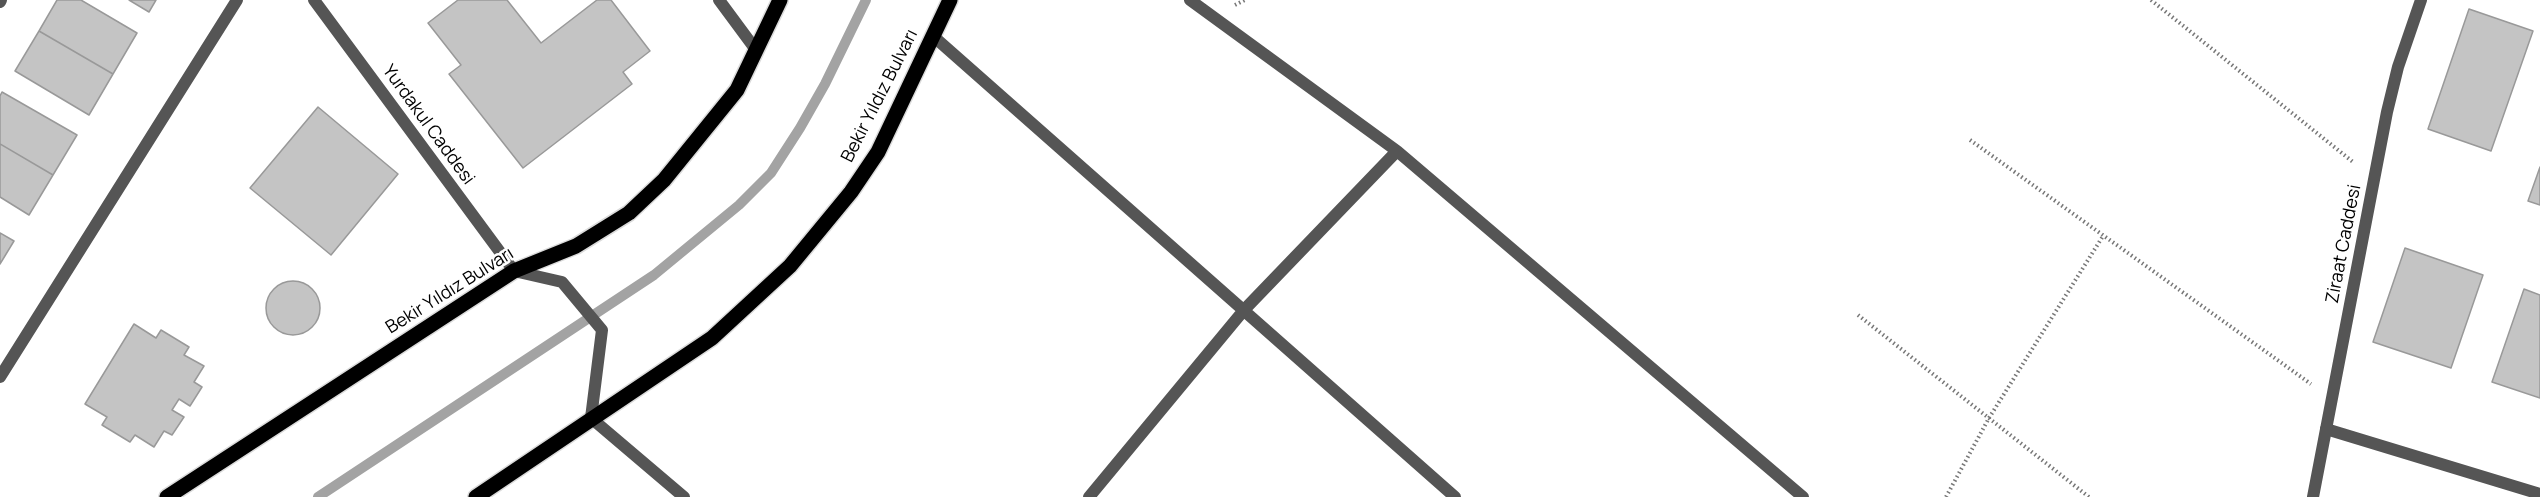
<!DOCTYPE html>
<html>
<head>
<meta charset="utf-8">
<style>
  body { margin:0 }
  canvas { display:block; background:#fff }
</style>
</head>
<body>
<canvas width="2540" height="497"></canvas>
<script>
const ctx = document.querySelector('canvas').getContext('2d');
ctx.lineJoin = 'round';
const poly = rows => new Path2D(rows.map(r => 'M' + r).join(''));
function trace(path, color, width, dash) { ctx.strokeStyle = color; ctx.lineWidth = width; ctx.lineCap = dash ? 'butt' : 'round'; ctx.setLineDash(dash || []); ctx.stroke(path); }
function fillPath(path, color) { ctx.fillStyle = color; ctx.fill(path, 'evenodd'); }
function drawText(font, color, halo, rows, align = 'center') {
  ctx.font = font + ' Manrope,sans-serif'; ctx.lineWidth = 5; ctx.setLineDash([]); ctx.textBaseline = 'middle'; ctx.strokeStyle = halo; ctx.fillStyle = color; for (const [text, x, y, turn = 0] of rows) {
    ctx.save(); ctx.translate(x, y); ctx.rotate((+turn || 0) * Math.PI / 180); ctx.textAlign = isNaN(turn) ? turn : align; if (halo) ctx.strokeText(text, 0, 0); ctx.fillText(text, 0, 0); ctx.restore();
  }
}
trace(poly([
  [318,497,654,275,739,205,771,173,800,128,825,84,866,0]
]), '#a3a3a3', 10);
const building = poly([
  [57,0,81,0,137,33,113,74,39,31,57,0],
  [129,0,156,0,149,12,129,0],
  [458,0,507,0,541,43,597,0,611,0,650,51,623,72,632,84,523,168,449,74,461,65,428,23,458,0],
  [2469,9,2533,31,2491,151,2428,129,2469,9],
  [39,31,113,74,89,115,15,71,39,31],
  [2,92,77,135,53,175,0,144,0,96,2,92],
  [318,107,398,174,331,255,250,188,318,107],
  [0,144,53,175,29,215,0,197,0,144],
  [2540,167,2540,205,2528,201,2540,167],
  [0,233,14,241,0,264,0,233],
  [2405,248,2483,275,2451,368,2373,342,2405,248],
  '266 308a27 27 0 1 1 54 0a27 27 0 1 1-54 0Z',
  [2524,289,2540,295,2540,398,2492,382,2524,289],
  [134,324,156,338,161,330,189,347,184,355,204,366,194,382,202,387,190,406,179,399,172,410,184,417,172,435,164,431,154,447,135,435,130,442,102,425,107,417,85,404,134,324]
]);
fillPath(building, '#c4c4c4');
trace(building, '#999', 1.5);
const primary = poly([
  [167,497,514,271,576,246,629,213,664,180,737,90,780,0],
  [476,497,712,338,790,266,851,192,878,152,950,0]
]);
trace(primary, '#dbdbdb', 18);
trace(poly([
  [2151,0,2353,162],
  [1235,5,1245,0],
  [1970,140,2311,384],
  [1858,315,2089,497],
  [1946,497,1989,418,2103,236]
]), '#777', 4, [1.5, 3]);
trace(poly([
  [591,418,684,497]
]), '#555', 12);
trace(poly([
  [314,0,514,271],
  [719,0,756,50],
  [1190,0,1397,151,1803,497],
  [0,2,1,0],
  [933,36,1455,497],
  [0,377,237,0],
  [2326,429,2540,494],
  [1089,497,1244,310,1397,151]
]), '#555', 12);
trace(poly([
  [514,271,562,282,602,330,591,418],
  [2313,497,2387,112,2398,67,2421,0]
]), '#555', 12);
trace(primary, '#000', 15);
drawText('18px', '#000', '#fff', [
  ["Bekir Yıldız Bulvarı",880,96,-63],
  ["Yurdakul Caddesi",428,125,54],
  ["Ziraat Caddesi",2344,244,-79],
  ["Bekir Yıldız Bulvarı",450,291,-32]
]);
</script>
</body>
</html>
